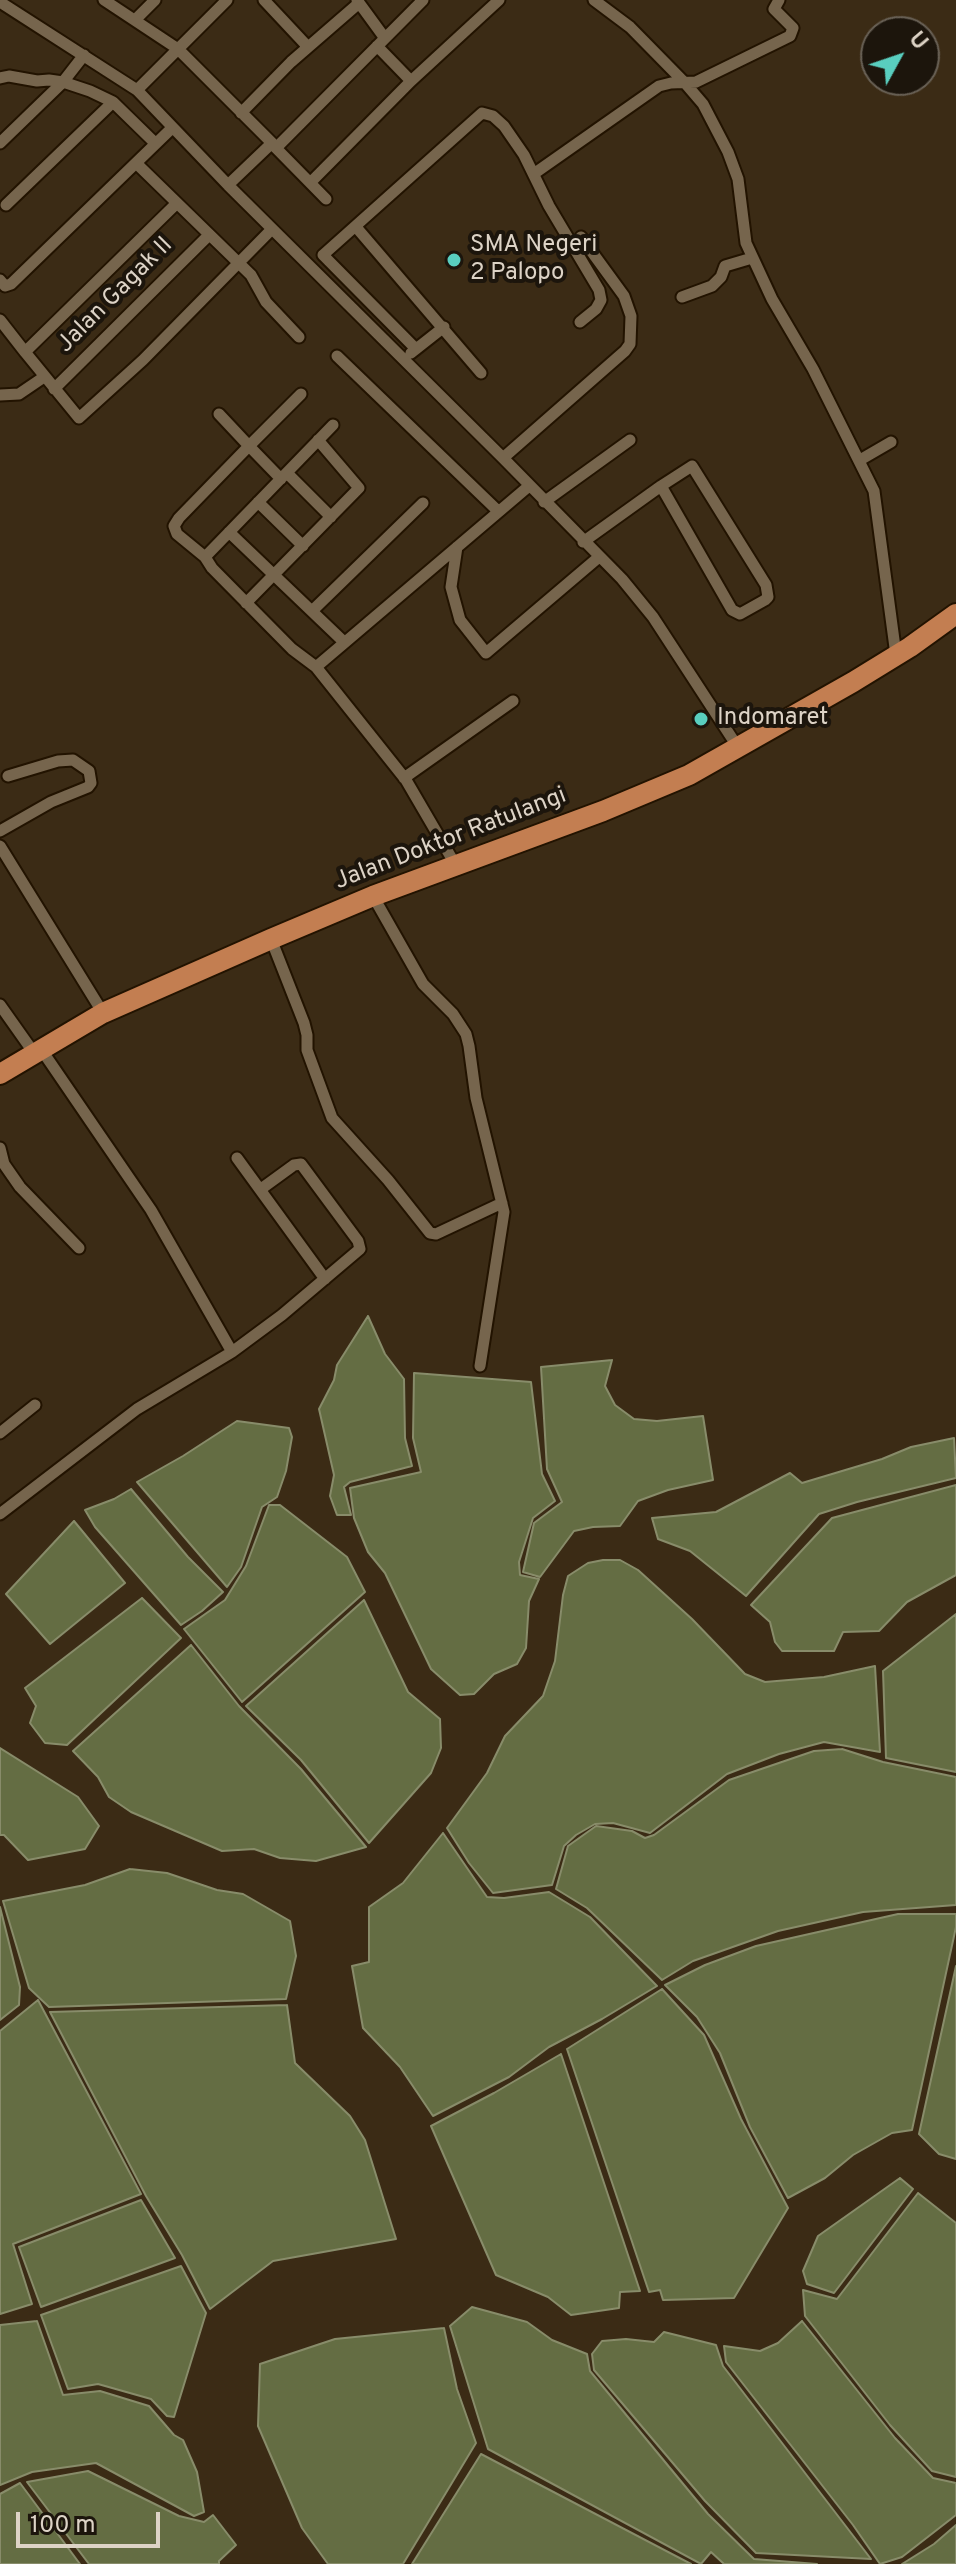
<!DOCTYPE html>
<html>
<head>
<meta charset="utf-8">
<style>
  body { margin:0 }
  #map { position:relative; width:956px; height:2564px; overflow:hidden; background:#3b2b15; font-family:Overpass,sans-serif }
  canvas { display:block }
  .north { position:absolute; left:860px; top:16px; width:80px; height:80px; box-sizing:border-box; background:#1c150c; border:2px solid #696156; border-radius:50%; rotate:50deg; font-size:22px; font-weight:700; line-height:32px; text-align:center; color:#ddd3c6 }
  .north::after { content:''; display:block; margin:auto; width:28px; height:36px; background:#59cebf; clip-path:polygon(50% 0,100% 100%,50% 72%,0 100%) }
  .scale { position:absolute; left:16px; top:2512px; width:144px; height:36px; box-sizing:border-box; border:4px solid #ddd3c6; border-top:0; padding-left:10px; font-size:24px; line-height:28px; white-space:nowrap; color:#ddd3c6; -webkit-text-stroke:6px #1c150c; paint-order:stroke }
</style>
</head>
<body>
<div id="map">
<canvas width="956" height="2564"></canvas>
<div class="north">U</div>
<div class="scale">100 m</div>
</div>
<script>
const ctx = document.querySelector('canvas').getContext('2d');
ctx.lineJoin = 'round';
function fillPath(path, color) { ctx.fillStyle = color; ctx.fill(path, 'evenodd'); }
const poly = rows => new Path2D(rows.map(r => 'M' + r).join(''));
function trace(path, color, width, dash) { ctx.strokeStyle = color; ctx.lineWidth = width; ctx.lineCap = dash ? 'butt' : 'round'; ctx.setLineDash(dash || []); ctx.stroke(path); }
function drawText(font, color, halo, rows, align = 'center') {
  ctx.font = font + ' Overpass,sans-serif'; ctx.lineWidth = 8; ctx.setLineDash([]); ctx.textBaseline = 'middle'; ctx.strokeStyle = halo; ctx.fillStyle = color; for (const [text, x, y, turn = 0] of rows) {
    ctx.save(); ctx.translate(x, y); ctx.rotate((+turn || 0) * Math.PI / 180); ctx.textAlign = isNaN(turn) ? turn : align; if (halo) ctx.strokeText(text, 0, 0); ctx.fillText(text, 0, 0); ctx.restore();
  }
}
const water = poly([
  [368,1316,385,1354,404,1379,405,1438,412,1466,350,1482,344,1487,351,1515,337,1515,330,1496,334,1475,319,1409,334,1380,337,1365,368,1316],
  [612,1360,605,1386,615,1405,634,1419,657,1421,703,1416,713,1480,668,1490,638,1501,620,1526,593,1527,574,1531,540,1577,523,1572,534,1523,562,1502,547,1469,541,1367,612,1360],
  [414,1373,531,1382,542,1474,555,1501,533,1518,519,1562,520,1575,539,1579,529,1601,526,1648,517,1664,494,1674,474,1694,460,1695,431,1669,385,1573,368,1552,354,1518,350,1488,421,1472,413,1438,414,1373],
  [237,1421,289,1428,292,1437,286,1471,277,1497,262,1507,241,1567,227,1587,137,1482,183,1456,237,1421],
  [954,1438,956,1478,857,1502,819,1514,746,1596,690,1551,658,1539,652,1518,716,1512,790,1473,802,1483,882,1459,911,1447,954,1438],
  [956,1485,956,1575,907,1602,879,1631,843,1632,834,1651,782,1651,775,1642,770,1622,751,1605,832,1518,956,1485],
  [131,1489,188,1557,223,1592,202,1611,181,1625,95,1527,85,1510,114,1499,131,1489],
  [269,1505,280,1505,347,1557,365,1592,242,1702,184,1629,225,1600,246,1566,269,1505],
  [74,1521,125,1583,50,1644,6,1594,74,1521],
  [603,1560,620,1560,638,1570,692,1619,745,1674,765,1682,824,1677,875,1666,880,1752,824,1742,779,1754,727,1774,650,1833,613,1823,595,1824,576,1835,564,1846,552,1885,493,1893,469,1863,447,1828,487,1773,505,1736,543,1696,555,1661,563,1595,568,1576,588,1563,603,1560],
  [142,1598,181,1638,67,1745,45,1743,30,1723,36,1706,25,1688,142,1598],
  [364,1600,408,1692,440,1719,441,1748,431,1773,369,1843,301,1760,246,1706,364,1600],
  [956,1614,956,1772,886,1758,883,1671,956,1614],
  [191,1645,239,1706,301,1769,366,1847,316,1861,280,1858,254,1849,222,1851,131,1812,109,1797,98,1777,73,1751,191,1645],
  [0,1748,78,1797,99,1826,85,1849,28,1860,4,1835,0,1835,0,1748],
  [842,1749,883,1762,956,1777,956,1905,863,1912,778,1931,693,1961,662,1980,587,1908,556,1889,568,1846,596,1826,632,1831,645,1838,654,1835,729,1780,814,1751,842,1749],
  [443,1833,487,1897,504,1898,549,1892,590,1917,657,1986,602,2019,549,2047,509,2077,433,2116,400,2067,363,2028,352,1966,369,1962,369,1907,403,1883,443,1833],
  [130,1869,167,1873,217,1890,243,1894,290,1921,296,1956,286,1999,49,2007,29,1988,3,1901,85,1885,130,1869],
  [0,1907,20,1987,19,2005,0,2020,0,1907],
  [898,1914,956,1914,956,1927,912,2130,892,2133,853,2155,825,2178,788,2198,750,2127,720,2053,697,2017,665,1985,705,1965,756,1946,898,1914],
  [956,1966,956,2159,939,2154,919,2134,956,1966],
  [662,1989,704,2035,741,2119,788,2208,734,2298,663,2300,660,2290,649,2292,567,2049,662,1989],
  [38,2000,141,2194,13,2244,32,2304,0,2314,0,2031,38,2000],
  [287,2005,295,2063,350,2116,365,2140,396,2239,273,2261,210,2309,182,2255,146,2196,50,2012,287,2005],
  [561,2054,640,2291,620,2292,619,2308,571,2315,548,2297,496,2275,431,2126,494,2093,561,2054],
  [900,2178,913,2189,834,2293,807,2284,803,2271,818,2236,900,2178],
  [918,2193,956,2223,956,2477,932,2471,890,2425,805,2316,803,2290,837,2299,918,2193],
  [141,2200,175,2258,41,2307,19,2247,141,2200],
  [181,2266,206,2313,174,2417,167,2416,151,2399,98,2384,68,2389,41,2315,181,2266],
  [472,2307,527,2322,552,2340,587,2354,590,2371,708,2514,754,2559,817,2564,724,2564,711,2552,701,2564,488,2449,450,2326,472,2307],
  [37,2321,63,2395,100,2391,149,2406,174,2435,183,2440,197,2472,204,2512,194,2516,96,2463,32,2472,0,2485,0,2325,37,2321],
  [802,2321,895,2438,933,2478,956,2483,956,2515,902,2557,880,2564,853,2525,726,2362,724,2346,760,2351,778,2343,802,2321],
  [444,2328,457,2389,476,2443,403,2564,328,2564,302,2528,258,2426,260,2364,335,2339,444,2328],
  [664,2332,716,2345,723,2366,871,2559,756,2553,705,2501,594,2370,592,2354,602,2341,626,2339,654,2342,664,2332],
  [481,2454,691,2564,412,2564,481,2454],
  [88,2471,179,2516,204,2522,213,2515,236,2545,219,2561,219,2564,89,2564,27,2482,88,2471],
  [20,2483,80,2564,0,2564,0,2494,20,2483],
  [956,2525,956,2564,902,2564,934,2544,956,2525]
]);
fillPath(water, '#646d43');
trace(water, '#888c6a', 2);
const street = poly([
  [104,0,178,49,137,90],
  [227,0,178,49,272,143,228,185],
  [264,0,308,47],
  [357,0,384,37],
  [594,0,630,27,685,83,703,104,728,152,738,179,746,243,772,299,813,369,874,491,896,655],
  [0,2,137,90,228,185,503,458,622,579,653,617,739,749],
  [135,20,155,0],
  [377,46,411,81],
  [0,78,9,76,37,81,49,80,63,82,90,91,113,102],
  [241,113,291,62,359,3],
  [0,143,63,82,84,55],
  [272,144,326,199],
  [276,148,423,0],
  [136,163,251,275,266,302,299,337],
  [535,173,659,86,671,83,696,82,790,36,793,28,774,9,779,0],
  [311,182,411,81,499,0],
  [177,203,25,352,79,418,143,360,272,229],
  [6,205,113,102,154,142],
  [356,227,481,373],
  [0,280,5,286,11,284,172,128],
  [682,297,712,286,721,277,725,266,752,258],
  [0,320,25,352],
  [416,349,323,255,482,113,493,116,504,126,524,155,549,206,599,290,601,300,596,309,580,322],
  [411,353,444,327],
  [337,356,498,511],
  [54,389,209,235],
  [0,395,19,394,44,377],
  [219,414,249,446,179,518,174,526,177,534,205,557,212,568,292,649,316,667],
  [503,458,625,351,630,344,631,316,624,296,581,237],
  [860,460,891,442],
  [287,473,331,517],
  [281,479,249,446,301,394],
  [258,502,303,546],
  [544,502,630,440],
  [229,532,344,642],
  [583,542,661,486,692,466,766,585,768,597,765,600,740,614,732,610,661,486],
  [457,547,451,587,460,620,486,653,599,557],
  [205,557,333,425],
  [246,603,359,488,318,440],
  [312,611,423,503],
  [404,778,513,701],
  [0,831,51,802,88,787,91,783,89,771,73,760,58,761,8,776],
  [0,846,103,1013],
  [455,864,406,780,316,667,529,486],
  [373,896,423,984,453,1014,466,1034,469,1046,476,1098,504,1212,480,1366],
  [271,939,304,1023,307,1035,307,1050,332,1118,388,1180,430,1233,436,1234,502,1203],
  [0,1005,34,1053],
  [0,1148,4,1164,20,1187,79,1248],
  [237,1158,325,1279],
  [232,1352,282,1315,360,1249,358,1241,301,1164,294,1165,261,1189],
  [0,1433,35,1405],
  [0,1514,137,1409,232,1352,151,1210,41,1049]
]);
const highway = poly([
  [0,1074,103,1013,271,939,373,896,603,811,689,775,853,682,910,647,956,614]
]);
trace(street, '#221300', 15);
trace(highway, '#221300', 24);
trace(street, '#76654d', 11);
trace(highway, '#c37e51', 20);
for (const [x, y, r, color] of [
  [454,260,8,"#59cebf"],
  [701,719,8,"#59cebf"]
]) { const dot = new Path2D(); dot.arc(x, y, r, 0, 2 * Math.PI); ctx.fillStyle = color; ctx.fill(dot); trace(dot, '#1c150c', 3); }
drawText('24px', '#ddd3c6', '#1c150c', [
  ["SMA Negeri",470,246],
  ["2 Palopo",470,274],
  ["Indomaret",717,719]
], 'left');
drawText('24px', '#ddd3c6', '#1c150c', [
  ["Jalan Gagak II",116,296,-45],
  ["Jalan Doktor Ratulangi",451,840,-21]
]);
</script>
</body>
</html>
